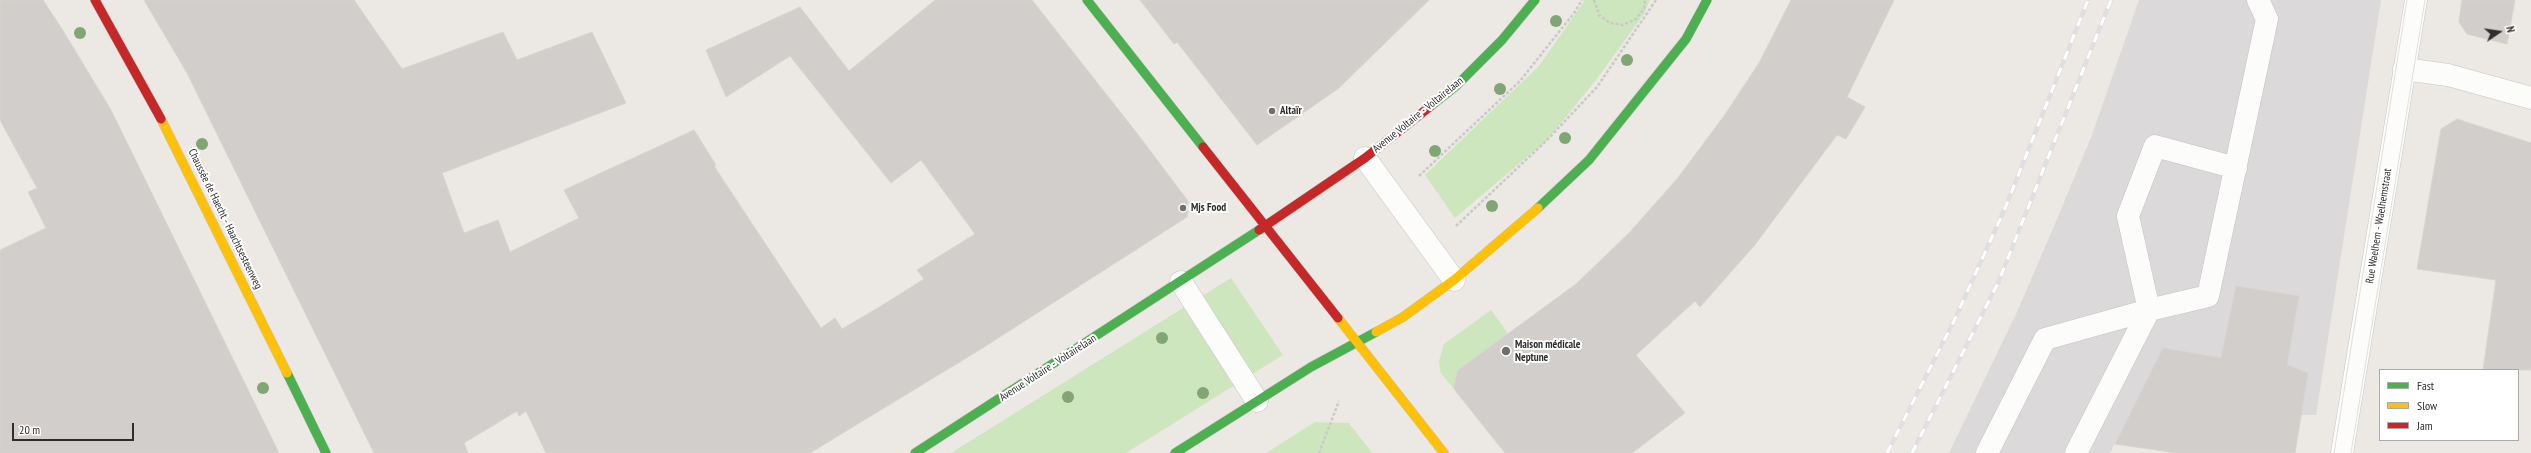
<!DOCTYPE html>
<html>
<head>
<meta charset="utf-8">
<style>
  body { margin:0 }
  #map { position:relative; width:2531px; height:453px; overflow:hidden; background:#ece8e4; font-family:"PT Sans Narrow",sans-serif }
  canvas { display:block }
  .legend { position:absolute; left:2379px; top:369px; width:140px; height:72px; box-sizing:border-box; background:#fff; border:1px solid #ababab; margin:0; padding:5px 7px; list-style:none; font-size:12px; color:#2e2e2e }
  .legend li { display:flex; align-items:center; gap:8px; height:20px }
  .legend b { width:20px; border:1px solid #ababab }
  .north { position:absolute; left:2479px; top:12px; width:40px; height:40px; -webkit-text-stroke:3px #fff; paint-order:stroke; rotate:77deg; font-size:11px; font-weight:700; line-height:16px; text-align:center; color:#2e2e2e }
  .north::after { content:''; display:block; margin:auto; width:14px; height:18px; background:#2e2e2e; clip-path:polygon(50% 0,100% 100%,50% 72%,0 100%) }
  .scale { position:absolute; left:12px; top:423px; width:122px; height:18px; box-sizing:border-box; border:2px solid #2e2e2e; border-top:0; padding-left:5px; font-size:12px; line-height:14px; white-space:nowrap; color:#2e2e2e; -webkit-text-stroke:3px #fff; paint-order:stroke }
</style>
</head>
<body>
<div id="map">
<canvas width="2531" height="453"></canvas>
<ul class="legend">
<li><b style="height:5px;background:#4caf50"></b>Fast</li>
<li><b style="height:5px;background:#ffc107"></b>Slow</li>
<li><b style="height:5px;background:#c62828"></b>Jam</li>
</ul>
<div class="north">N</div>
<div class="scale">20 m</div>
</div>
<script>
const ctx = document.querySelector('canvas').getContext('2d');
ctx.lineJoin = 'round';
function fillPath(path, color) { ctx.fillStyle = color; ctx.fill(path, 'evenodd'); }
const poly = rows => new Path2D(rows.map(r => 'M' + r).join(''));
function trace(path, color, width, dash) { ctx.strokeStyle = color; ctx.lineWidth = width; ctx.lineCap = dash ? 'butt' : 'round'; ctx.setLineDash(dash || []); ctx.stroke(path); }
function drawText(font, color, halo, rows, align = 'center') {
  ctx.font = font + ' "PT Sans Narrow",sans-serif'; ctx.lineWidth = 4; ctx.setLineDash([]); ctx.textBaseline = 'middle'; ctx.strokeStyle = halo; ctx.fillStyle = color; for (const [text, x, y, turn = 0] of rows) {
    ctx.save(); ctx.translate(x, y); ctx.rotate((+turn || 0) * Math.PI / 180); ctx.textAlign = isNaN(turn) ? turn : align; if (halo) ctx.strokeText(text, 0, 0); ctx.fillText(text, 0, 0); ctx.restore();
  }
}
fillPath(poly([
  [2139,0,2381,0,2316,415,2302,415,2143,389,2110,453,1949,453,2017,312,2057,219,2092,135]
]), '#dcd9db');
fillPath(poly([
  [1585,0,1650,0,1644,14,1596,80,1547,140,1455,218,1425,175,1539,66],
  [1231,278,1283,355,1126,453,951,453],
  [1491,310,1509,335,1457,371,1454,389,1440,372,1439,361,1444,344],
  [1315,422,1349,423,1372,453,1266,453]
]), '#cee6be');
const building = poly([
  [0,0,43,0,62,29,111,110,279,453,0,453,0,250,46,228,28,192,37,188,0,120,0,0],
  [144,0,354,0,402,69,503,32,517,60,592,32,626,103,442,173,464,233,498,220,510,252,579,218,564,190,694,130,716,165,714,166,821,328,835,318,842,329,881,306,924,279,917,270,975,234,921,160,891,183,790,56,726,97,706,50,800,7,849,71,935,0,1032,0,1136,132,1188,201,1187,217,981,349,810,453,546,453,526,411,519,416,517,411,464,443,468,453,374,453,187,73,144,0],
  [1140,0,1429,0,1339,88,1257,145,1177,42,1174,44,1140,0],
  [1791,0,1894,0,1847,97,1865,107,1846,139,1837,135,1754,246,1700,307,1695,301,1636,355,1685,413,1632,453,1505,453,1454,389,1457,371,1576,284,1629,233,1677,179,1724,116,1759,63,1791,0],
  [2462,0,2515,0,2507,44,2467,34,2459,22,2462,0],
  [2457,119,2531,143,2531,370,2483,370,2496,280,2417,269,2441,129,2457,119],
  [2236,286,2299,296,2287,365,2308,373,2295,453,2177,453,2115,444,2163,348,2221,358,2236,286]
]);
fillPath(building, '#d1cecb');
trace(building, '#d7d4d0', 1);
const lane = poly([
  [1987,453,2045,339,2149,310,2208,296,2267,19,2258,0],
  [2076,453,2149,310,2128,216,2155,146,2236,168]
]);
const street = poly([
  [2404,69,2448,75,2531,98],
  [1365,158,1454,280],
  [1181,282,1257,401],
  [2342,453,2416,0]
]);
const fast = poly([
  [1087,0,1203,147],
  [1432,105,1456,86,1502,40,1535,0],
  [1538,208,1589,160,1686,39,1707,0],
  [287,373,326,453],
  [915,453,1259,230],
  [1175,453,1311,367,1376,332]
]);
const slow = poly([
  [161,119,287,373],
  [1338,318,1444,453],
  [1376,332,1403,317,1454,280,1538,208]
]);
const jam = poly([
  [95,0,161,119],
  [1203,147,1338,318],
  [1259,230,1365,158,1432,105]
]);
trace(lane, '#c5c4c5', 23);
trace(street, '#c5c4c5', 23);
trace(fast, '#c5c4c5', 10);
trace(slow, '#c5c4c5', 10);
trace(jam, '#c5c4c5', 10);
trace(poly([
  [1594,0,1599,15,1610,23,1623,25,1636,19,1644,9,1645,0],
  [1419,176,1520,81,1574,13,1582,0],
  [1456,226,1546,141,1597,87,1656,0],
  [1319,453,1339,401]
]), '#c9c9c8', 2.5, [3, 2]);
trace(lane, '#fcfcfb', 22);
trace(street, '#fcfcfb', 22);
trace(fast, '#4caf50', 9);
trace(slow, '#ffc107', 9);
trace(jam, '#c62828', 9);
trace(poly([
  [2334,453,2407,0],
  [2351,453,2425,0]
]), '#dfdfe1', 1);
const rail = poly([
  [1887,453,1954,321,2006,206,2088,0],
  [1912,453,1998,283,2111,0]
]);
trace(rail, '#dfdfe1', 4.5);
trace(rail, '#fff', 3, [9]);
ctx.fillStyle = '#82a575';
for (const [x, y] of [
  [1556,21],
  [80,33],
  [1627,60],
  [1500,89],
  [1565,138],
  [202,144],
  [1435,151],
  [1492,206],
  [1162,338],
  [263,388],
  [1203,393],
  [1068,397]
]) { ctx.beginPath(); ctx.arc(x, y, 6, 0, 2 * Math.PI); ctx.fill(); }
for (const [x, y, r, color] of [
  [1272,111,4,"#706f6e"],
  [1183,208,4,"#706f6e"],
  [1506,351,5,"#706f6e"]
]) { const dot = new Path2D(); dot.arc(x, y, r, 0, 2 * Math.PI); ctx.fillStyle = color; ctx.fill(dot); trace(dot, '#fff', 1.5); }
drawText('bold 11px', '#2e2e2e', '#fff', [
  ["Altaïr",1280,111],
  ["Mjs Food",1191,208],
  ["Maison médicale",1515,345],
  ["Neptune",1515,358]
], 'left');
drawText('11px', '#2e2e2e', '#fff', [
  ["Avenue Voltaire - Voltairelaan",1418,115,-39],
  ["Chaussée de Haecht - Haachtsesteenweg",225,219,64],
  ["Rue Waelhem - Waelhemstraat",2379,226,-81],
  ["Avenue Voltaire - Voltairelaan",1048,368,-33]
]);
</script>
</body>
</html>
